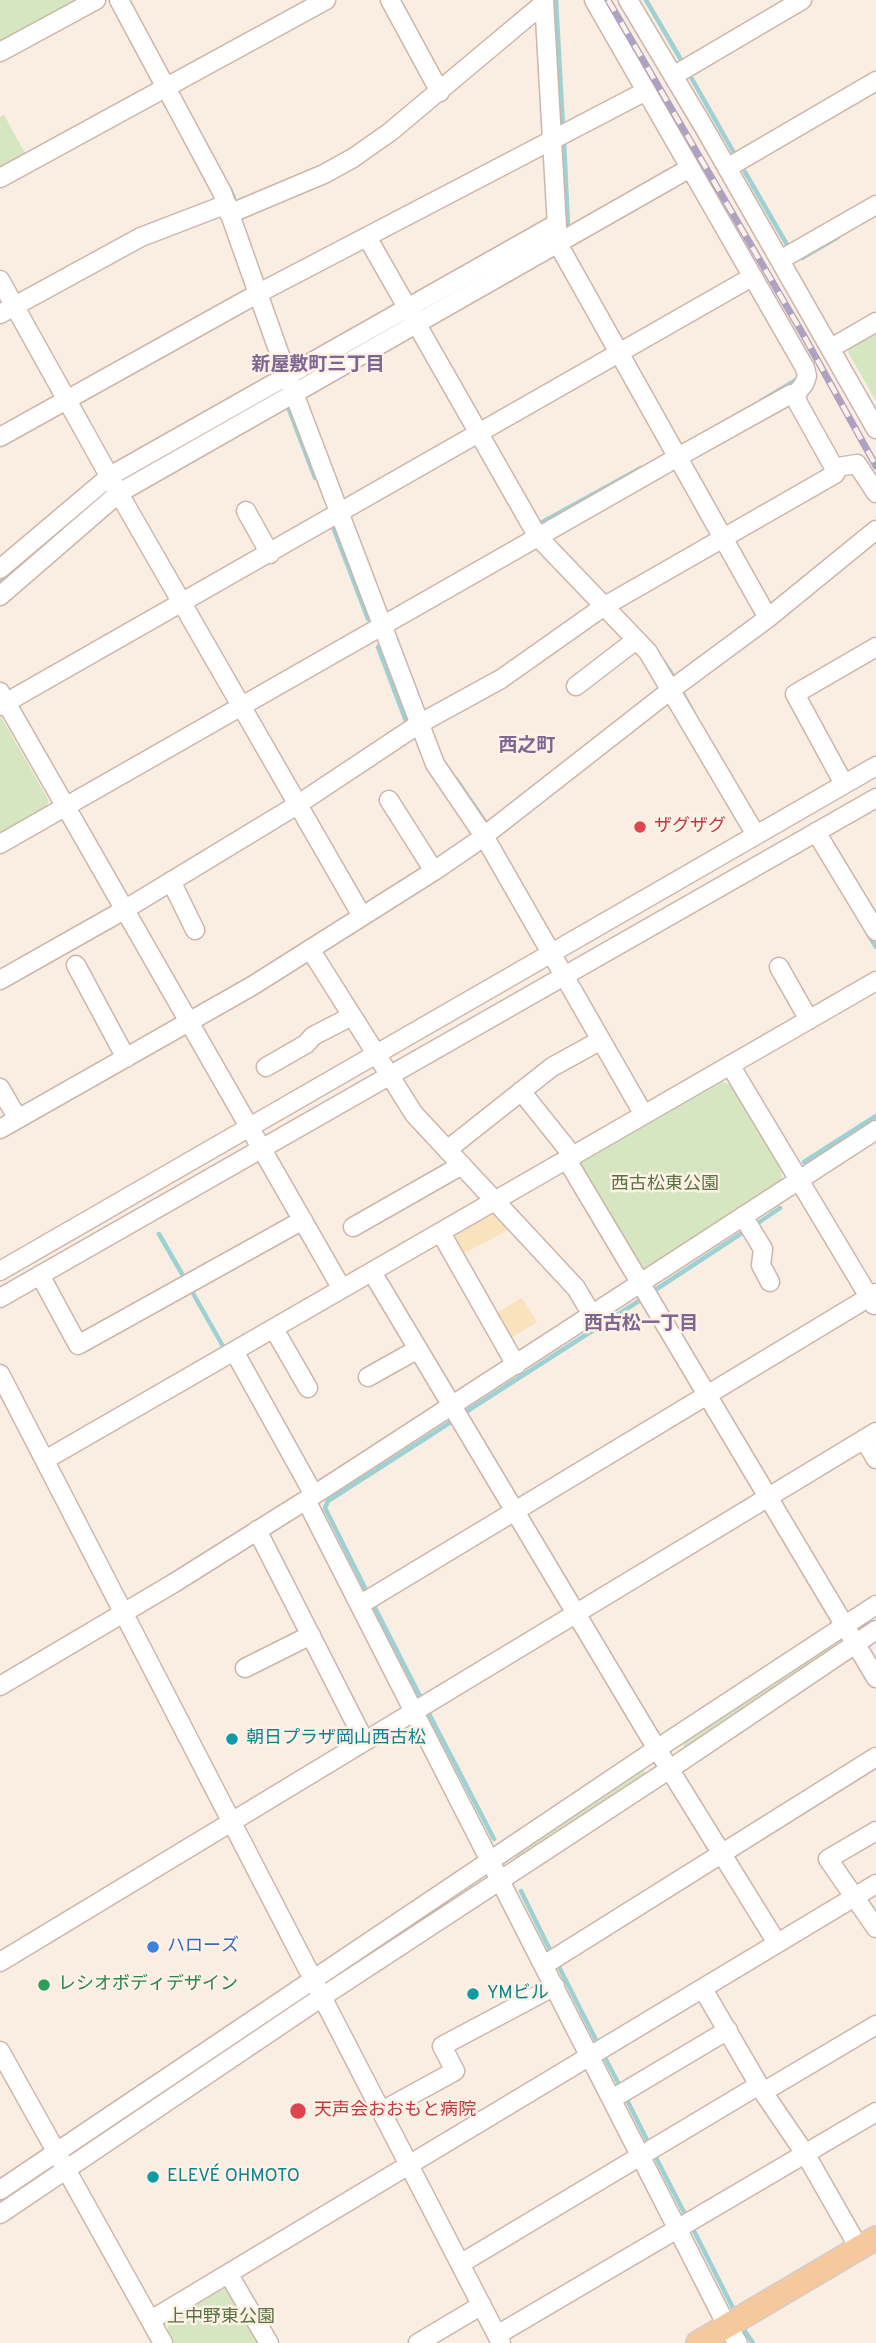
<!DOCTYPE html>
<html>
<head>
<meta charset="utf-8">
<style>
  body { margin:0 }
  canvas { display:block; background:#faede1 }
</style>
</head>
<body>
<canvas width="876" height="2343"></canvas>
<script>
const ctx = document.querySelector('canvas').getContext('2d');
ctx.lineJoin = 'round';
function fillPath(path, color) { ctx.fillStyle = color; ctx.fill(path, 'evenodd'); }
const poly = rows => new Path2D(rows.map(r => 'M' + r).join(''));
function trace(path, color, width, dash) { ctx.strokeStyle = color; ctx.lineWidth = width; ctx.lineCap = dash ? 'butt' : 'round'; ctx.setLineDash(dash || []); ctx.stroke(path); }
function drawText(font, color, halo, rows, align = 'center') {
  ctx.font = font + ' Overpass,"Noto Sans JP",sans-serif'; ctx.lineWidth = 5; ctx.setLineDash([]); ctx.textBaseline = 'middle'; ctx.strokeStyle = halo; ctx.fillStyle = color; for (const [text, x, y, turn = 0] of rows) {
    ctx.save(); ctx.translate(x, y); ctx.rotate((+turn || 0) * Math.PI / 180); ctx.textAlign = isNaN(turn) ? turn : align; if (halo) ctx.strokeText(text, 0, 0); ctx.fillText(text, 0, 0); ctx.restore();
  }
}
fillPath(poly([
  [0,0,85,0,0,47],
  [4,115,26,155,0,169,0,117],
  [876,329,876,401,848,352,850,344],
  [0,715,49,801,45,809,0,835],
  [721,1081,731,1085,782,1172,781,1183,647,1271,637,1269,578,1169,581,1161],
  [828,1647,831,1647,833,1651,688,1748,684,1747,684,1743],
  [644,1770,647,1774,516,1860,515,1859,516,1854],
  [227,2287,265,2343,172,2343,167,2333,169,2321]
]), '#d5e6c1');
fillPath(poly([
  [495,1210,512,1228,459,1256,450,1235],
  [522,1298,537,1322,508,1340,493,1315]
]), '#f8e3bd');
trace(poly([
  [556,0,563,128],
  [646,0,680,58],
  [692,79,733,151],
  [745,172,786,243],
  [230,189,234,198],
  [562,230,568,226,564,141],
  [802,258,838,237],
  [294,382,366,342],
  [761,401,796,380],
  [288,407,315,478],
  [118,483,287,387],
  [537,525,641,468],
  [333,527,368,619],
  [0,583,111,488],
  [378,647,407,724],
  [663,661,674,677],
  [681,690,694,714],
  [456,779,486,823],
  [868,934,876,947],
  [804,1162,876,1116],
  [755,1225,780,1208],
  [159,1234,185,1279],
  [190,1288,224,1348],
  [652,1292,748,1229],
  [461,1415,645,1297],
  [368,1594,325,1508,328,1501,454,1420],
  [372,1602,422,1700],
  [426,1708,494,1839],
  [521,1891,553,1956],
  [557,1963,599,2046],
  [603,2054,622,2090],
  [626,2098,650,2146],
  [654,2154,687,2218],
  [691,2225,735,2312],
  [742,2327,753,2343]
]), '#9ed1d3', 4.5);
const minor = poly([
  [119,0,222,192,287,375,435,764,484,836,644,1115],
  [390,0,440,92],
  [544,0,558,244,768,618],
  [628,0,705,129,876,429],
  [0,52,96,0],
  [673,76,802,0],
  [727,168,876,81],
  [0,178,326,0],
  [229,214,324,174,353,158,390,132,544,3],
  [367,237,538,537,648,652,756,835],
  [780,260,876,205],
  [0,280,117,490,362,916],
  [0,314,141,237,227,204],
  [831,348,876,322],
  [796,394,798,403,832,464,838,467,857,464,876,493],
  [0,437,257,294,646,91],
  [246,511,270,554],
  [0,569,110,476,556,224],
  [0,596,119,493,690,168],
  [576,686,636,640],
  [0,692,342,1289],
  [0,706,752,277],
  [844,784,795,694,876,647],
  [389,800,434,871],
  [816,832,876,931],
  [0,844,678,457,791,394,796,394,804,384,807,376,805,368,594,0],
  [171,881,195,930],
  [310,949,414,1114,576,1288,592,1315],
  [76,965,126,1058],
  [779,967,809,1020],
  [0,980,124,910,297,805,419,724,501,679,603,607,835,474,838,467],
  [730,1065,874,1305],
  [266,1067,306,1044,313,1036,352,1016],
  [0,1088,18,1119],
  [521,1091,573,1156],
  [0,1129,252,986,434,871,475,843,672,689,768,618,876,530],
  [447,1150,552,1067,601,1040],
  [567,1160,876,1678],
  [743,1216,763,1249,761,1265,770,1282],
  [353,1227,462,1165],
  [441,1233,516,1365],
  [0,1271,876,766],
  [372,1272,657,1749,777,1943],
  [40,1275,78,1345,303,1220],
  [0,1298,876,798],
  [274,1329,308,1388],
  [234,1351,314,1495],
  [0,1374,501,2343],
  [368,1377,418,1349],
  [864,1439,876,1459],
  [45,1460,876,981],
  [306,1500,727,2326,738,2343],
  [257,1530,364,1740],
  [361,1604,876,1293],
  [245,1668,311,1635],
  [0,1686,174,1583,314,1495,876,1130],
  [876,1831,828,1859,876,1928],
  [0,1962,876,1432],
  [544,1965,876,1757],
  [703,1989,763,2092,806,2155,859,2248],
  [0,2051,163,2343],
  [763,2092,876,2025],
  [612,2099,728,2030],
  [382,2111,455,2071,442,2046,555,1986],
  [0,2190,649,1754,876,1605],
  [0,2214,322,1997,670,1769,876,1630],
  [460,2264,759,2085],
  [229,2275,269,2343],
  [151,2320,876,1884],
  [497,2335,876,2112],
  [418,2343,482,2305]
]);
const major = poly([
  [698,2343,876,2238]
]);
trace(minor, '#ccb6ab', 21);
trace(major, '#d4cbc9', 26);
trace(minor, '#fff', 18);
trace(major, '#f5c99d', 23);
const rail = poly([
  [608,0,804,336,876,466]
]);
trace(rail, '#aea1c2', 7);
trace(rail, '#fef1e6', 4.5, [13]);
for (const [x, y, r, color] of [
  [640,827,7,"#e0444e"],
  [232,1739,7,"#0f9aa8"],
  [153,1947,7,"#3f7fe0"],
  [44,1985,7,"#2e9e5b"],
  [473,1994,7,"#0f9aa8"],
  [298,2111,9,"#e0444e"],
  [153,2177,7,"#0f9aa8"]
]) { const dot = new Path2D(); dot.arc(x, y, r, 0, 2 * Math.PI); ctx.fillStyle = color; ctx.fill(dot); trace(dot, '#fef1e6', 2.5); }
drawText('18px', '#be3a42', '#fef1e6', [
  ["ザグザグ",654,827],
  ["天声会おおもと病院",314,2111]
], 'left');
drawText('18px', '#587442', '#fef1e6', [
  ["西古松東公園",665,1185],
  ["上中野東公園",221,2318]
]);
drawText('18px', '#0d838f', '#fef1e6', [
  ["朝日プラザ岡山西古松",246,1739],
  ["YMビル",487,1994],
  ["ELEVÉ OHMOTO",167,2177]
], 'left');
drawText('18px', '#366cbe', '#fef1e6', [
  ["ハローズ",167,1947]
], 'left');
drawText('18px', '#27864d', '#fef1e6', [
  ["レシオボディデザイン",58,1985]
], 'left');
drawText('bold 19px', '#7d6692', '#fef1e6', [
  ["新屋敷町三丁目",318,366],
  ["西之町",527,747],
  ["西古松一丁目",641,1325]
]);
</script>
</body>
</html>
